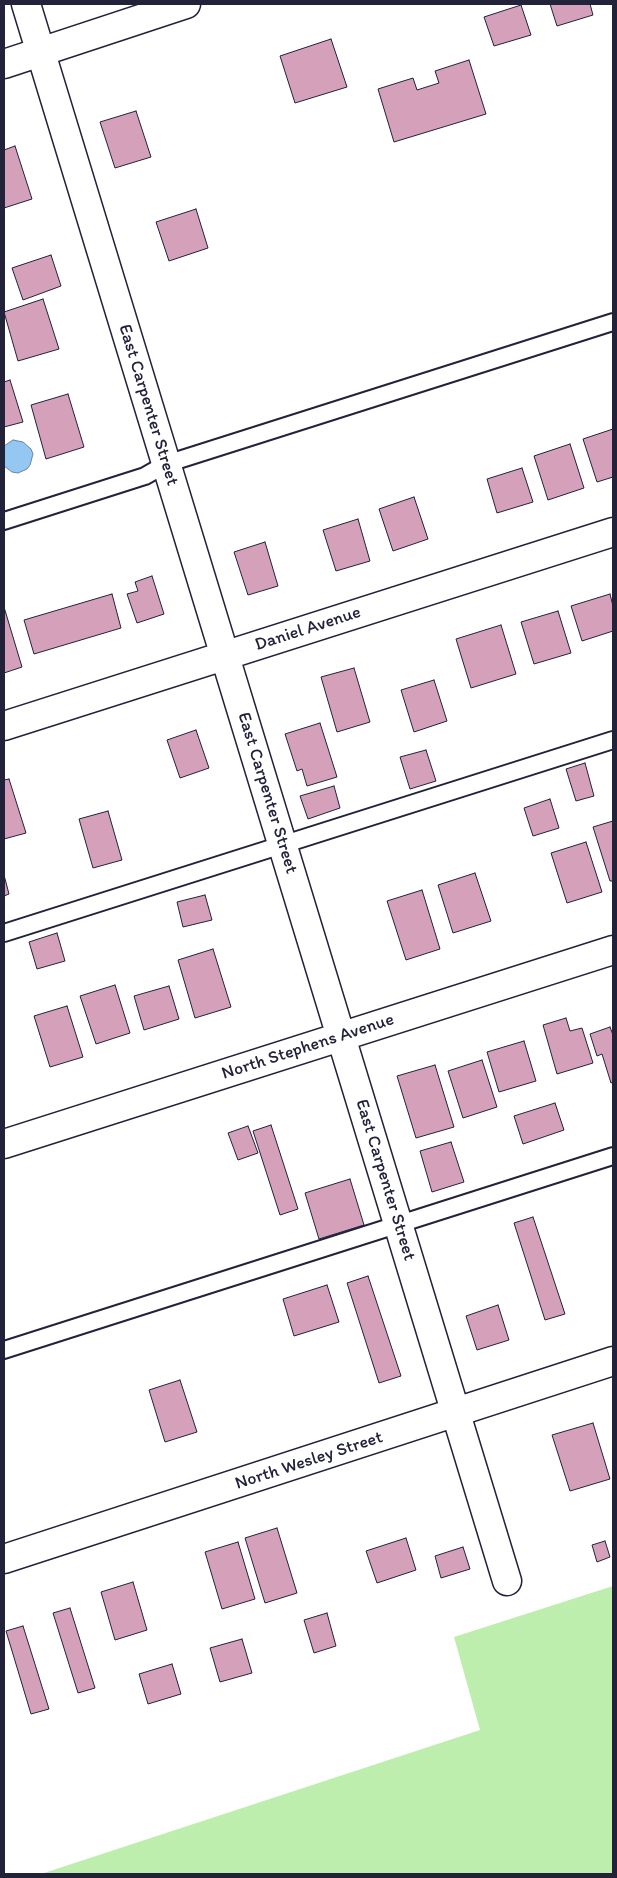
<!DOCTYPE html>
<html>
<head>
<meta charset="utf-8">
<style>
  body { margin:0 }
  #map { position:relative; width:617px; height:1878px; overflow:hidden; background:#fff; font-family:Itim,sans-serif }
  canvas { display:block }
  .frame { position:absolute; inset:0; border:5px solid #22223b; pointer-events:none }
</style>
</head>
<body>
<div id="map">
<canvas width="617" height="1878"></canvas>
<div class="frame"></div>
</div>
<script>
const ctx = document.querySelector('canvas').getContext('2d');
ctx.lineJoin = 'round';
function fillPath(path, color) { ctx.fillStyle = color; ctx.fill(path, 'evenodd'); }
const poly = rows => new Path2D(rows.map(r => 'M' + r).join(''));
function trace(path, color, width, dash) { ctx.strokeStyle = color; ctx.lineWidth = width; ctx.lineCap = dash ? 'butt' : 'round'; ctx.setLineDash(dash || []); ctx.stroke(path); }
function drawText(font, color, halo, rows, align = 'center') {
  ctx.font = font + ' Itim,sans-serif'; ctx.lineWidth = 4; ctx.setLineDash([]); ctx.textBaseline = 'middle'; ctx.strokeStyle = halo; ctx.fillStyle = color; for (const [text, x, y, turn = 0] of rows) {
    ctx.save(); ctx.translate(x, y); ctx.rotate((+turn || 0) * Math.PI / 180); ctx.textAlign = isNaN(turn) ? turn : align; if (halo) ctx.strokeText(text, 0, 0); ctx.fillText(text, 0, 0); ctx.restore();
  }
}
fillPath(poly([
  [613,1586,613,1874,41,1874,480,1730,454,1637]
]), '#bdeeae');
const water = poly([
  [13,440,23,442,31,449,33,454,30,465,27,469,18,473,12,472,4,466,4,446,13,440]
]);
fillPath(water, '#94c7f1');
trace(water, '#6685a8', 1);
const building = poly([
  [550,4,590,4,593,15,557,26,550,4],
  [521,5,531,35,494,46,484,17,521,5],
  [331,39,347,87,295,103,280,56,331,39],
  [469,60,486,114,394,142,378,89,413,78,417,90,439,83,435,71,469,60],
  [136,111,151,157,115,168,100,122,136,111],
  [15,146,32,199,4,208,4,150,15,146],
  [196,209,208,248,169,261,156,222,196,209],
  [51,255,61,286,23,300,12,268,51,255],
  [43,299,59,349,18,361,4,312,43,299],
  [10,380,23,422,4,427,4,382,10,380],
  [68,394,84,447,46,459,31,405,68,394],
  [613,429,613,477,597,482,583,439,613,429],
  [570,444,584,488,548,500,534,456,570,444],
  [522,468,533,502,497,513,487,479,522,468],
  [414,497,428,539,393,551,379,509,414,497],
  [358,519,370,561,336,571,323,530,358,519],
  [265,542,278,586,248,595,234,552,265,542],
  [152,576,164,614,137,623,127,594,138,591,135,582,152,576],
  [112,594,121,628,34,654,24,620,112,594],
  [610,594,613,606,613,631,582,641,571,606,610,594],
  [4,607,22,667,4,673,4,607],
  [558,611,571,653,534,664,521,622,558,611],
  [501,625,516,674,471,688,456,639,501,625],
  [354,668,370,722,337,732,321,677,354,668],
  [434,680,447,721,414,732,401,690,434,680],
  [320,723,337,777,307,786,302,769,297,771,285,734,320,723],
  [196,730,209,768,180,778,167,740,196,730],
  [426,750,436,781,410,789,400,757,426,750],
  [585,763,594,796,576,801,566,769,585,763],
  [9,779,26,833,4,839,4,780,9,779],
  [334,786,340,808,308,819,300,796,334,786],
  [550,799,559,828,533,836,524,808,550,799],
  [108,811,122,860,93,868,79,819,108,811],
  [613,821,613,881,610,881,593,827,613,821],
  [586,842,602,892,567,903,551,853,586,842],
  [475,873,491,921,453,933,438,885,475,873],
  [4,875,9,894,4,896,4,875],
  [422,890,440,949,406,960,387,901,422,890],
  [205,895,212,920,183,927,177,902,205,895],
  [57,933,65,961,37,969,29,942,57,933],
  [213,949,231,1007,195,1018,178,960,213,949],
  [115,985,130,1033,96,1044,80,996,115,985],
  [169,986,179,1019,144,1030,134,996,169,986],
  [67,1006,83,1057,50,1067,34,1016,67,1006],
  [566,1018,570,1031,582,1028,593,1063,557,1074,543,1025,566,1018],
  [610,1027,613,1035,613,1082,611,1083,602,1054,597,1056,590,1034,610,1027],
  [524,1041,536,1081,499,1092,487,1052,524,1041],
  [482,1060,497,1107,463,1118,448,1071,482,1060],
  [435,1065,454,1127,416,1138,397,1076,435,1065],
  [555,1103,564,1130,523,1144,514,1116,555,1103],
  [271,1125,298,1209,280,1215,253,1131,271,1125],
  [248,1126,258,1153,238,1160,228,1133,248,1126],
  [451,1142,464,1182,432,1192,420,1151,451,1142],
  [350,1179,364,1225,319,1239,305,1193,350,1179],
  [533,1217,565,1314,545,1320,514,1223,533,1217],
  [368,1276,401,1376,379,1383,347,1283,368,1276],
  [327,1285,339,1322,294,1336,283,1299,327,1285],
  [498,1305,509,1340,477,1350,466,1316,498,1305],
  [180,1380,197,1432,165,1442,149,1390,180,1380],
  [593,1423,610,1479,570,1491,552,1435,593,1423],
  [277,1528,297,1593,265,1603,245,1538,277,1528],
  [406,1538,416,1570,377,1583,366,1551,406,1538],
  [605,1541,610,1557,597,1562,592,1545,605,1541],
  [238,1542,255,1599,222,1609,205,1552,238,1542],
  [463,1547,470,1569,441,1578,435,1556,463,1547],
  [133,1582,147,1630,115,1640,101,1592,133,1582],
  [70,1608,95,1688,78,1693,53,1613,70,1608],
  [327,1613,336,1646,314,1653,304,1620,327,1613],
  [23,1626,49,1709,31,1714,6,1631,23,1626],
  [242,1639,252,1673,220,1682,210,1648,242,1639],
  [172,1664,181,1694,148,1704,139,1674,172,1664]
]);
fillPath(building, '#d4a0ba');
trace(building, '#22223b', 1);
const lane = poly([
  [4,521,145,476,166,464,613,322],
  [4,933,613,740],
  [4,1350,613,1156]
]);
const street = poly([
  [26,4,507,1581],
  [4,64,186,4],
  [4,726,613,532],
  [4,1144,613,950],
  [4,1559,613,1361]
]);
trace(lane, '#22223b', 20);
trace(street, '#22223b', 31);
trace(lane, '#fff', 16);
trace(street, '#fff', 28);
drawText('18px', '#22223b', '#fff', [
  ["East Carpenter Street",148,405,73],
  ["Daniel Avenue",308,629,-18],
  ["East Carpenter Street",267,793,73],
  ["North Stephens Avenue",308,1047,-18],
  ["East Carpenter Street",385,1180,73],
  ["North Wesley Street",309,1461,-18]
]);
</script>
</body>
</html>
